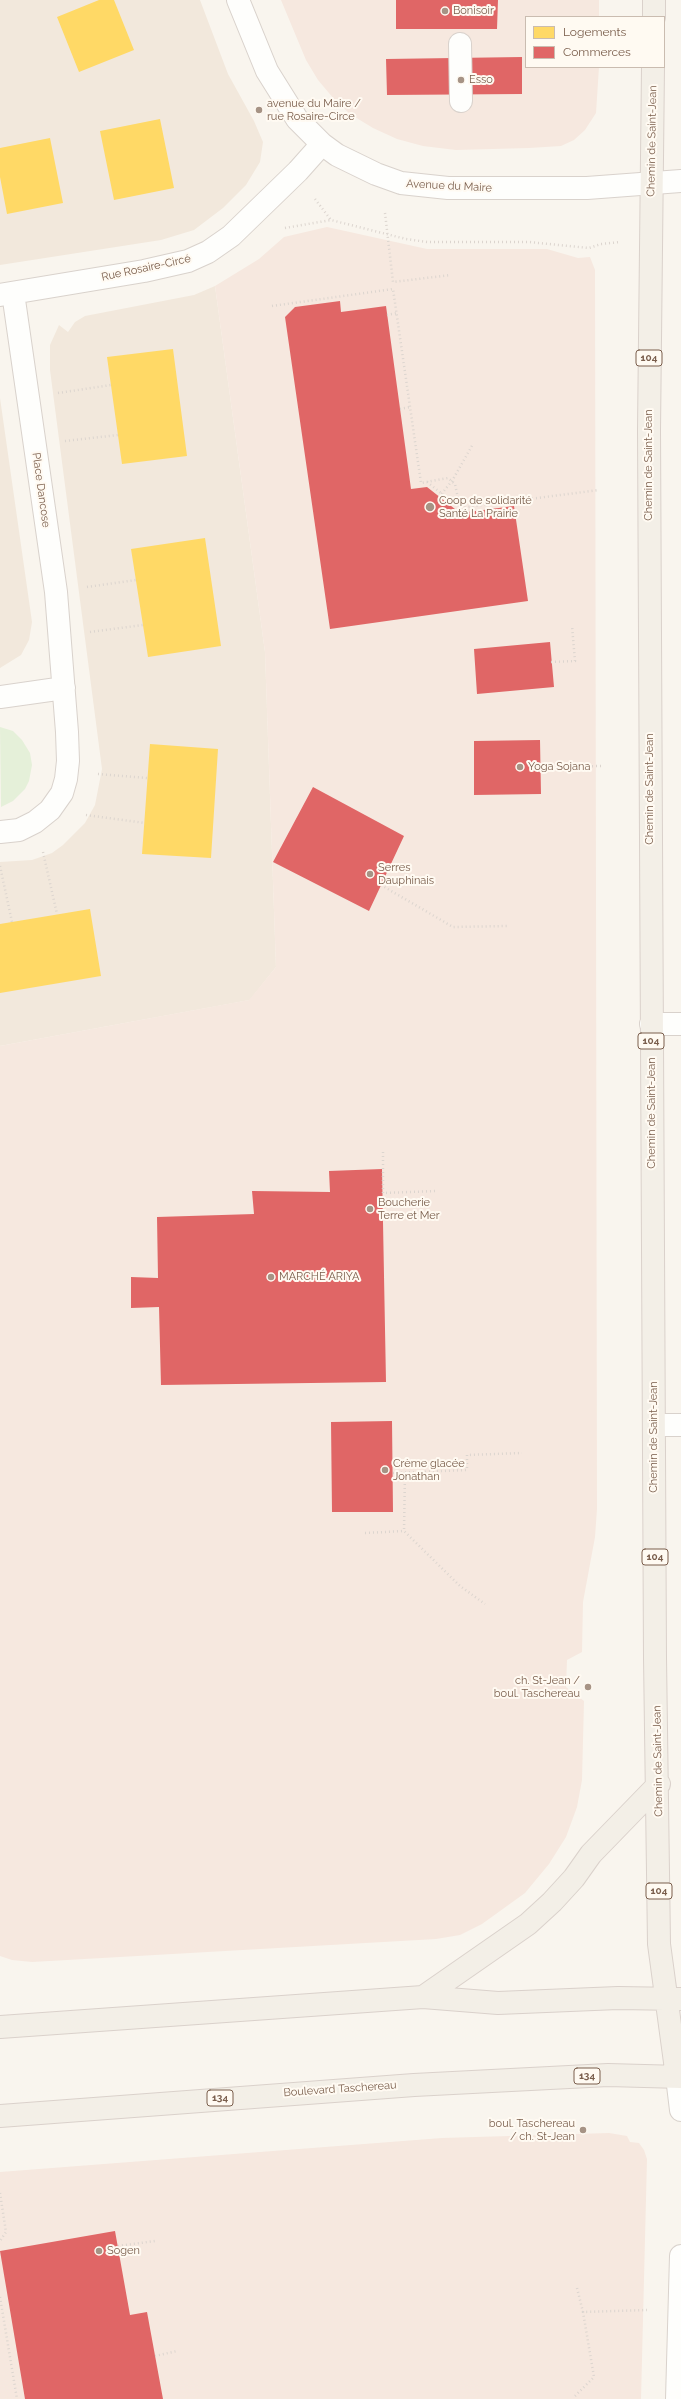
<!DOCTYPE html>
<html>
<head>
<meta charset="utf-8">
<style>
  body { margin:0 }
  #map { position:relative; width:681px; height:2399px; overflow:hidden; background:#f9f5ee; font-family:Raleway,sans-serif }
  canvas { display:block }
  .legend { position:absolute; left:525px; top:16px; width:140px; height:52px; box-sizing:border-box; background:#fffaf2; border:1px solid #cabcb0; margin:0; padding:5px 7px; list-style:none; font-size:12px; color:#7a5e4c }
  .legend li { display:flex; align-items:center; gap:8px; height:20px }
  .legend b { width:20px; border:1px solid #cabcb0 }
</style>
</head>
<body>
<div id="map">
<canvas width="681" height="2399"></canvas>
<ul class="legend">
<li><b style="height:11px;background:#ffd966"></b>Logements</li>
<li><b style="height:11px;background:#e06666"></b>Commerces</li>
</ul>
</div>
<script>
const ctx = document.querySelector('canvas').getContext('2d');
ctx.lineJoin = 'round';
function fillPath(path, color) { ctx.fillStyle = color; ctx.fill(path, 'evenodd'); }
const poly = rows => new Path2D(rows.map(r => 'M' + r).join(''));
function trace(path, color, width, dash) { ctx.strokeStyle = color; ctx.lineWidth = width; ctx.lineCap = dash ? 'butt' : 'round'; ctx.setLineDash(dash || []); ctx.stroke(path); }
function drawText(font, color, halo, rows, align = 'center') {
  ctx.font = font + ' Raleway,sans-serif'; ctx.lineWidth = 4; ctx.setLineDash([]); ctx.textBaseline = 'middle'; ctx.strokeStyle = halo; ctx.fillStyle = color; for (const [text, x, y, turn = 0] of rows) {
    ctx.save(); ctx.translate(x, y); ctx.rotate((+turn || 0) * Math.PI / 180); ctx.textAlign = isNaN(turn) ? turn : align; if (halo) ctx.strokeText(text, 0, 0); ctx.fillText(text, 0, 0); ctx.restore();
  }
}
fillPath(poly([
  [0,0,200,0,228,74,254,121,263,142,260,162,246,185,223,208,194,230,161,240,0,265],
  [215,286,265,652,276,967,250,1000,0,1046,0,862,32,860,52,853,63,845,85,823,95,805,102,769,50,370,50,345,59,325,68,332,75,322,85,316,194,295],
  [0,398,32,622,29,640,21,655,0,668]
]), '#f2e8dc');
fillPath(poly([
  [281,0,599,0,599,17,526,17,526,67,599,67,596,113,585,130,574,140,561,146,529,148,456,150,423,146,397,139,373,128,350,114,334,99,318,80,306,60],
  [327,227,427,249,547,249,578,258,590,257,595,270,597,1509,595,1537,583,1602,582,1652,567,1660,566,1687,584,1701,582,1780,577,1807,566,1837,549,1864,525,1893,482,1924,460,1935,436,1939,32,1962,12,1960,0,1956,0,1046,249,1000,276,967,265,652,215,286,259,259,284,237],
  [609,2133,627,2136,630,2142,639,2143,644,2150,647,2159,641,2399,0,2399,0,2172,442,2138]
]), '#f6e8df');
fillPath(poly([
  [0,727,13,731,22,740,30,753,32,765,29,781,25,789,13,801,1,807]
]), '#e5f0d9');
fillPath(poly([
  [99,0,114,0,134,50,79,72,57,17],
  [160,119,174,188,114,200,100,131],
  [50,138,63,203,7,214,0,177,0,148],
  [173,349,187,456,122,464,107,357],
  [205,538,221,646,148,657,131,549],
  [150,744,218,749,211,858,142,854],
  [90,909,101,976,0,993,0,924]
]), '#ffd966');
fillPath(poly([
  [396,0,498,0,497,29,396,29],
  [522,57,522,94,387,95,386,59],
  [340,301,341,312,386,306,411,489,427,487,460,513,514,506,528,601,330,629,285,317,295,307],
  [550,642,554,687,477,694,474,649],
  [540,740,541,794,474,795,474,741],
  [313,787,404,836,369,911,273,862],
  [382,1169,386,1382,161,1385,159,1307,131,1308,131,1277,158,1278,157,1217,254,1214,252,1191,330,1192,329,1171],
  [392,1421,393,1512,332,1512,331,1422],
  [115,2231,130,2315,147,2312,163,2399,25,2399,0,2251]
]), '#e06666');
const lane = poly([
  [460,44,461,101],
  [654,1425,681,1425]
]);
const street = poly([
  [238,0,267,71,297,119,322,144,337,155,376,174,401,183,448,188,587,188,681,181],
  [0,295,144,271,188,261,208,252,231,236,298,171,322,144],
  [0,697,64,688],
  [0,832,19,830,35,822,50,810,62,793,66,779,68,761,67,732,56,592,13,293],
  [651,1024,681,1024],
  [677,2077,681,2110],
  [677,2399,681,2256]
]);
const primary = poly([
  [654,17,654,0],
  [653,67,649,430,655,1658,659,1944,677,2077],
  [423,1997,528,1924,552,1902,574,1878,591,1854,659,1784],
  [0,2027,423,1997,498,2003,618,1998,680,1999],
  [0,2116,414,2085,608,2075,681,2077]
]);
trace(lane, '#d9d2cc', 24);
trace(street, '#d9d2cc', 24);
trace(primary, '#dad1cb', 24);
trace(poly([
  [315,199,331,220,406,239,427,242,529,242,589,248,601,244,620,242],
  [385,213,393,282,451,275],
  [285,228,331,220],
  [272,306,393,289,421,483,448,478,455,484,460,508,599,490],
  [387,315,397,313],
  [58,393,111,385],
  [400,409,410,407],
  [65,441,118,435],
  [427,482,460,508],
  [439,497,452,481,473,444],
  [87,587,136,580],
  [90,632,143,625],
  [551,662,575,661,572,626],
  [540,767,601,766],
  [98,774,147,778],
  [86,815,145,823],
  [43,852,57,914],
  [0,866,12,922],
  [381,885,453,927,507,926],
  [383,1152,383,1193,437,1191],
  [405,1472,404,1531,460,1586,485,1604],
  [393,1473,467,1470,467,1455,522,1453],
  [365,1533,404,1531],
  [0,2193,6,2232,0,2241],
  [118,2246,155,2241],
  [577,2288,583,2312],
  [0,2297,17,2399],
  [155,2356,177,2351],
  [575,2396,594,2377,583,2312,647,2310]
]), '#dcd5cf', 2.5, [1, 3]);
trace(lane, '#fefefc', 22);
trace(street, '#fefefc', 22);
trace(primary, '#f3efe7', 22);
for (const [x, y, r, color] of [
  [445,11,4,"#a69385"],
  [461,80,4,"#a69385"],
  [259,110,4,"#a69385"],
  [430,507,5,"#a69385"],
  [520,767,4,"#a69385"],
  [370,874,4,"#a69385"],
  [370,1209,4,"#a69385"],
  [271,1277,4,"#a69385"],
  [385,1470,4,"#a69385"],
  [588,1687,4,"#a69385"],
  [583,2130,4,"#a69385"],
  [99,2251,4,"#a69385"]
]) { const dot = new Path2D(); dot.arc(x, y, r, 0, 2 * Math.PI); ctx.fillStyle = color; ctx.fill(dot); trace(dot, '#fffaf2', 1.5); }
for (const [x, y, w] of [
  [649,358,26],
  [651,1041,26],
  [655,1557,26],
  [659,1891,26],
  [587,2076,26],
  [220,2098,26]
]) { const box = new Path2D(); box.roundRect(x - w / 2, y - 8, w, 16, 3); ctx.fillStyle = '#fffaf2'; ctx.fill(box); trace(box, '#7a5e4c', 1); }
drawText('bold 10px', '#7a5e4c', null, [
  ["104",649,358],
  ["104",651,1041],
  ["104",655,1557],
  ["104",659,1891],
  ["134",587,2076],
  ["134",220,2098]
]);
drawText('11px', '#7a5e4c', '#fffaf2', [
  ["Bonisoir",453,11],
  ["Esso",469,80],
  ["avenue du Maire /",267,104],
  ["rue Rosaire-Circe",267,117],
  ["Coop de solidarité",439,501],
  ["Santé La Prairie",439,514],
  ["Yoga Sojana",528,767],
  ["Serres",378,868],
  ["Dauphinais",378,881],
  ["Boucherie",378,1203],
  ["Terre et Mer",378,1216],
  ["MARCHÉ ARIYA",279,1277],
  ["Crème glacée",393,1464],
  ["Jonathan",393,1477],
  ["ch. St-Jean /",580,1681,"right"],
  ["boul. Taschereau",580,1694,"right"],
  ["boul. Taschereau",575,2124,"right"],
  ["/ ch. St-Jean",575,2137,"right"],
  ["Sogen",107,2251]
], 'left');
drawText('11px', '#7a5e4c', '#fffaf2', [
  ["Chemin de Saint-Jean",652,141,-89],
  ["Avenue du Maire",449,186,3],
  ["Rue Rosaire-Circé",146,268,-12],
  ["Chemin de Saint-Jean",649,465,-90],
  ["Place Dancose",41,490,82],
  ["Chemin de Saint-Jean",650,789,-90],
  ["Chemin de Saint-Jean",652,1113,-90],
  ["Chemin de Saint-Jean",654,1437,-90],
  ["Chemin de Saint-Jean",658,1761,-91],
  ["Boulevard Taschereau",340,2089,-4]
]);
</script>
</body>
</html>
